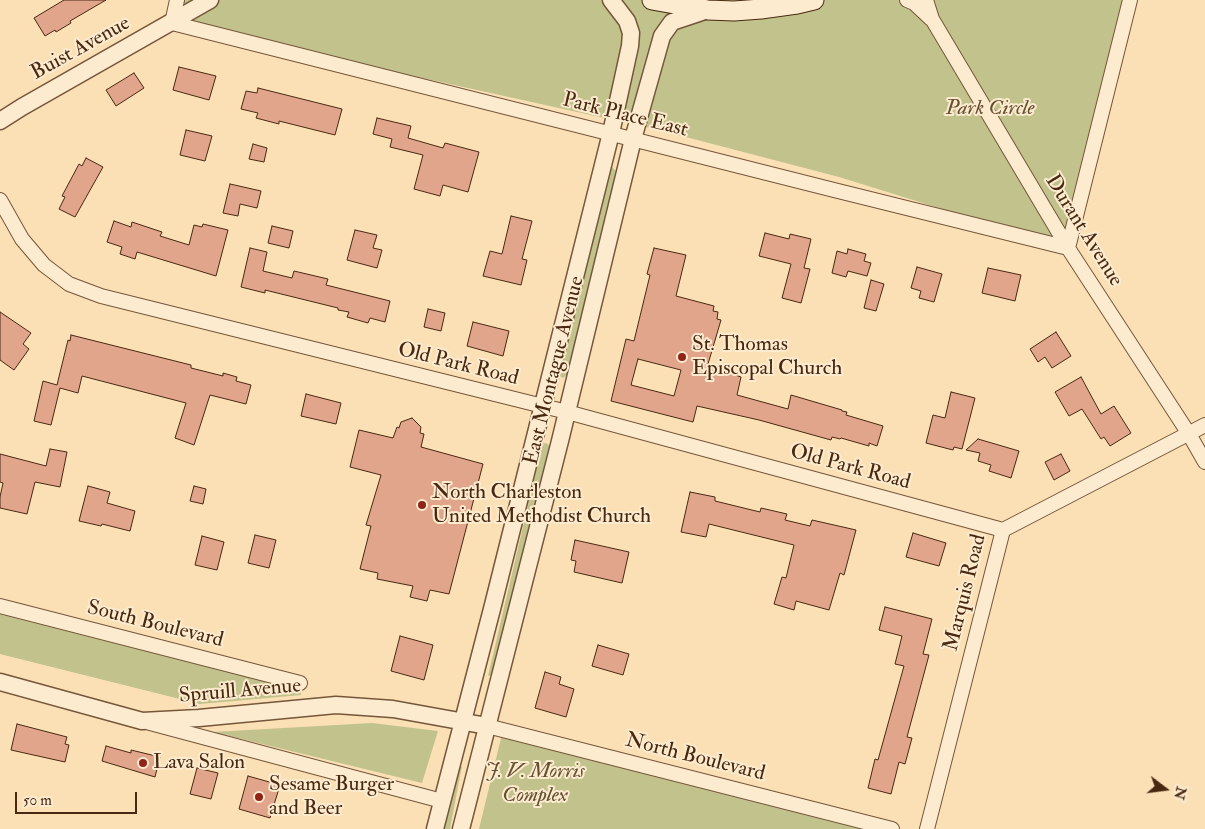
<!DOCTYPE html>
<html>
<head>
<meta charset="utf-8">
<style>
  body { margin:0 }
  #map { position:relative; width:1205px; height:829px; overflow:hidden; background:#fbe0b5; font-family:"IM FELL Double Pica",serif }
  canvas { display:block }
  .north { position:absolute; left:1140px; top:764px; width:50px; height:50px; -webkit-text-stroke:4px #fcebcf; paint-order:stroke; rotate:105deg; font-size:14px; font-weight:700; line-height:20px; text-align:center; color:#482811 }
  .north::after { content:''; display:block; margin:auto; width:18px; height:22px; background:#482811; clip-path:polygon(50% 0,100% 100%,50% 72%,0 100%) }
  .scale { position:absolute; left:15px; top:792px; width:122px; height:22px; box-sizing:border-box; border:2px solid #482811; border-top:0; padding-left:6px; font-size:15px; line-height:18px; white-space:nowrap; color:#482811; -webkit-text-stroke:4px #fcebcf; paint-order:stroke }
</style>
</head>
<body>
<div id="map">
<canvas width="1205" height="829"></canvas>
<div class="north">N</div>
<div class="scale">50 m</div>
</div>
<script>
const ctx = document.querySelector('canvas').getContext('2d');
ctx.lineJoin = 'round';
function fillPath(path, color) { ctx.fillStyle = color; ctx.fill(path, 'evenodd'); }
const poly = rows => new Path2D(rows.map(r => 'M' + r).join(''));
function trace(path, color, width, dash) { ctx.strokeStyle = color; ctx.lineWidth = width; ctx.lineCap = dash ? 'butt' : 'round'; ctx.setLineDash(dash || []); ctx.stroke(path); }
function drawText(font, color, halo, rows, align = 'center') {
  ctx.font = font + ' "IM FELL Double Pica",serif'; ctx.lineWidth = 4; ctx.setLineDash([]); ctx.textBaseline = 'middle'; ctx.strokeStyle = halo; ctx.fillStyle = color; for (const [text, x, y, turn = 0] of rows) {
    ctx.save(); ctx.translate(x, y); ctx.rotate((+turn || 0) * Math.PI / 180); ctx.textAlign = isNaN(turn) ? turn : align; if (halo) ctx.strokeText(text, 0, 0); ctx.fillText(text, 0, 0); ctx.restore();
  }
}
fillPath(poly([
  [177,0,1130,0,1068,248,839,177,659,130,172,23],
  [612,167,617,172,568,374,563,378,558,375,606,168],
  [546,443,550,446,496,661,491,675,488,676,541,450,543,444],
  [0,612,300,683,301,695,200,704,0,654],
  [372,723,438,731,422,783,213,732],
  [503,730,892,829,479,829],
  [458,764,462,767,461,771,450,829,440,829]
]), '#c1c28c');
const building = poly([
  [64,0,106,0,70,21,71,23,56,32,55,30,45,36,34,18,64,0],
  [179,67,216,76,209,100,173,90,179,67],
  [134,73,144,88,116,106,106,90,134,73],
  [258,88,342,109,335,135,279,121,279,124,256,118,258,113,241,109,246,91,257,93,258,88],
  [377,118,411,126,408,138,443,148,445,143,479,152,468,192,443,185,440,196,414,189,423,155,390,147,392,139,373,134,377,118],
  [186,130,212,136,205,161,180,155,186,130],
  [253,144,267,148,264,162,249,159,253,144],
  [86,158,103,167,75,217,59,209,65,197,62,196,79,164,82,166,86,158],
  [230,184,261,191,257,208,240,204,238,216,223,213,230,184],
  [511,216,532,221,522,259,527,260,521,285,483,276,490,251,502,254,511,216],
  [114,221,131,227,132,222,162,232,160,236,189,245,194,225,202,227,203,224,228,230,216,276,137,252,135,259,120,254,122,247,107,242,114,221],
  [272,226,293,231,289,248,268,243,272,226],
  [355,230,377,235,373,248,382,250,377,268,347,260,355,230],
  [765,233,789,239,790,234,811,239,804,268,810,269,801,303,782,298,791,264,759,256,765,233],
  [250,248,267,252,263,271,292,278,294,271,328,279,326,285,390,301,385,322,370,318,368,323,347,317,349,312,338,310,338,308,265,290,265,293,241,287,250,248],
  [654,248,686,255,676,296,714,306,713,311,718,312,717,319,721,320,708,364,733,370,732,374,741,377,737,395,788,409,791,395,842,410,842,411,847,412,846,415,883,426,877,446,869,443,869,446,841,438,840,439,832,437,831,440,759,420,697,406,693,422,611,401,626,339,634,341,650,275,647,274,654,248],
  [638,359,681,370,674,396,631,385,638,359],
  [848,249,866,254,864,261,871,263,867,276,848,271,846,277,832,273,837,251,847,254,848,249],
  [917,267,942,274,934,302,919,298,921,291,911,288,917,267],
  [988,268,1021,275,1015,301,982,293,988,268],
  [871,280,884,284,876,311,864,308,871,280],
  [428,309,445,313,441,331,424,327,428,309],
  [0,312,31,333,23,344,29,349,14,370,0,360,0,312],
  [473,322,509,331,503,356,467,346,473,322],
  [1056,332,1071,356,1052,368,1045,357,1038,362,1030,349,1056,332],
  [71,335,191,365,191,368,223,376,223,373,237,377,236,381,251,385,246,404,210,395,194,445,175,438,186,403,82,376,78,393,60,388,51,425,34,421,43,381,57,385,68,340,70,341,71,335],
  [1081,377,1101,414,1114,406,1131,433,1110,446,1104,437,1101,439,1082,409,1069,416,1055,392,1081,377],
  [951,392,975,398,962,449,954,447,953,450,926,443,933,415,945,418,951,392],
  [306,394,341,403,336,424,301,416,306,394],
  [412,418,421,427,420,433,424,434,421,447,483,464,449,594,430,590,427,601,410,597,413,586,377,579,378,573,360,569,371,526,366,525,381,475,350,467,359,430,393,438,397,427,399,428,401,422,412,418],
  [978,439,1019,451,1011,478,989,471,991,465,978,461,980,453,966,450,978,439],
  [50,449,67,452,60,487,35,482,27,514,0,508,0,497,3,483,0,482,0,454,46,466,50,449],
  [1061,454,1070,471,1054,480,1045,462,1061,454],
  [88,486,110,492,107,503,135,511,130,531,102,524,101,526,79,521,88,486],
  [194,486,206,489,203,504,190,501,194,486],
  [690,492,715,497,715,501,760,512,761,508,787,514,785,520,810,526,812,520,856,530,844,575,840,573,829,610,796,601,794,610,774,604,782,577,786,578,794,545,709,524,706,537,681,532,690,492],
  [913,533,946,543,939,566,906,557,913,533],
  [255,535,276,540,269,568,248,563,255,535],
  [202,536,224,542,217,570,195,565,202,536],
  [575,540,629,552,622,583,574,572,576,561,571,560,575,540],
  [885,607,932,619,923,654,929,655,907,737,912,738,905,764,899,762,891,794,868,788,875,759,878,760,904,666,895,664,902,636,879,630,885,607],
  [400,636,433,645,424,680,391,671,400,636],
  [598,645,629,654,623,675,592,666,598,645],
  [545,672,561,677,559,684,574,689,566,717,535,708,545,672],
  [17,724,67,737,65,744,69,745,65,762,11,750,17,724],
  [106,746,131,753,131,750,160,757,155,777,102,761,106,746],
  [197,768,218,773,211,799,190,794,197,768],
  [248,776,280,785,270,818,239,809,248,776]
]);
fillPath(building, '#e1a58c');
trace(building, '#482811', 1);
const minor = poly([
  [177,0,172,23,834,190,1068,248,1130,0],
  [907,0,914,3,931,19],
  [926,0,932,19,1068,248,1189,434,1205,462],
  [0,200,22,239,44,265,69,284,101,296,567,412,1003,530],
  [0,606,300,683],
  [150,723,442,801],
  [487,726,892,829],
  [927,829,1003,530,1205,425]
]);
const tertiary = poly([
  [0,121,22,107,210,0],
  [0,682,142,721,199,718,336,705,393,709,487,726],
  [435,829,493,605,611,133,630,46,631,33,627,21,611,0],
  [461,829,560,441,633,139,662,36,672,22,708,10]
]);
const secondary = poly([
  [652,0,708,10,734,11,761,9,797,4,814,0]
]);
trace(minor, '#75563a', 16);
trace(tertiary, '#75563a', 19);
trace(secondary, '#482811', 21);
trace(minor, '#fcebcf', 14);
trace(tertiary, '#fcebcf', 16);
trace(secondary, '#fcebcf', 19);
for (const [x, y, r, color] of [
  [682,357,5,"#8f2418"],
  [422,505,5,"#8f2418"],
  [143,763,5,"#8f2418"],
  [259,797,5,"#8f2418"]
]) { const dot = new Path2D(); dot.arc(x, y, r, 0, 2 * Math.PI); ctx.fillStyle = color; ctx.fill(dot); trace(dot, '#fcebcf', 2); }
drawText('21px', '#482811', '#fcebcf', [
  ["Buist Avenue",81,49,-29],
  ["Park Place East",625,116,14],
  ["Durant Avenue",1083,231,58],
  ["Old Park Road",458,365,14],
  ["East Montague Avenue",555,371,-76],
  ["Old Park Road",850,468,15],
  ["Marquis Road",966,593,-76],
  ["South Boulevard",155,625,14],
  ["Spruill Avenue",240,692,-5],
  ["North Boulevard",695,758,14]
]);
drawText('italic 21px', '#664e30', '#fcebcf', [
  ["Park Circle",990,109],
  ["J. V. Morris",535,772],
  ["Complex",535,796]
]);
drawText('21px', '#482811', '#fcebcf', [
  ["St. Thomas",692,345],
  ["Episcopal Church",692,369],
  ["North Charleston",432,493],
  ["United Methodist Church",432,517],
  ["Lava Salon",153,763],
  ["Sesame Burger",269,785],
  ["and Beer",269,809]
], 'left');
</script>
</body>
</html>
